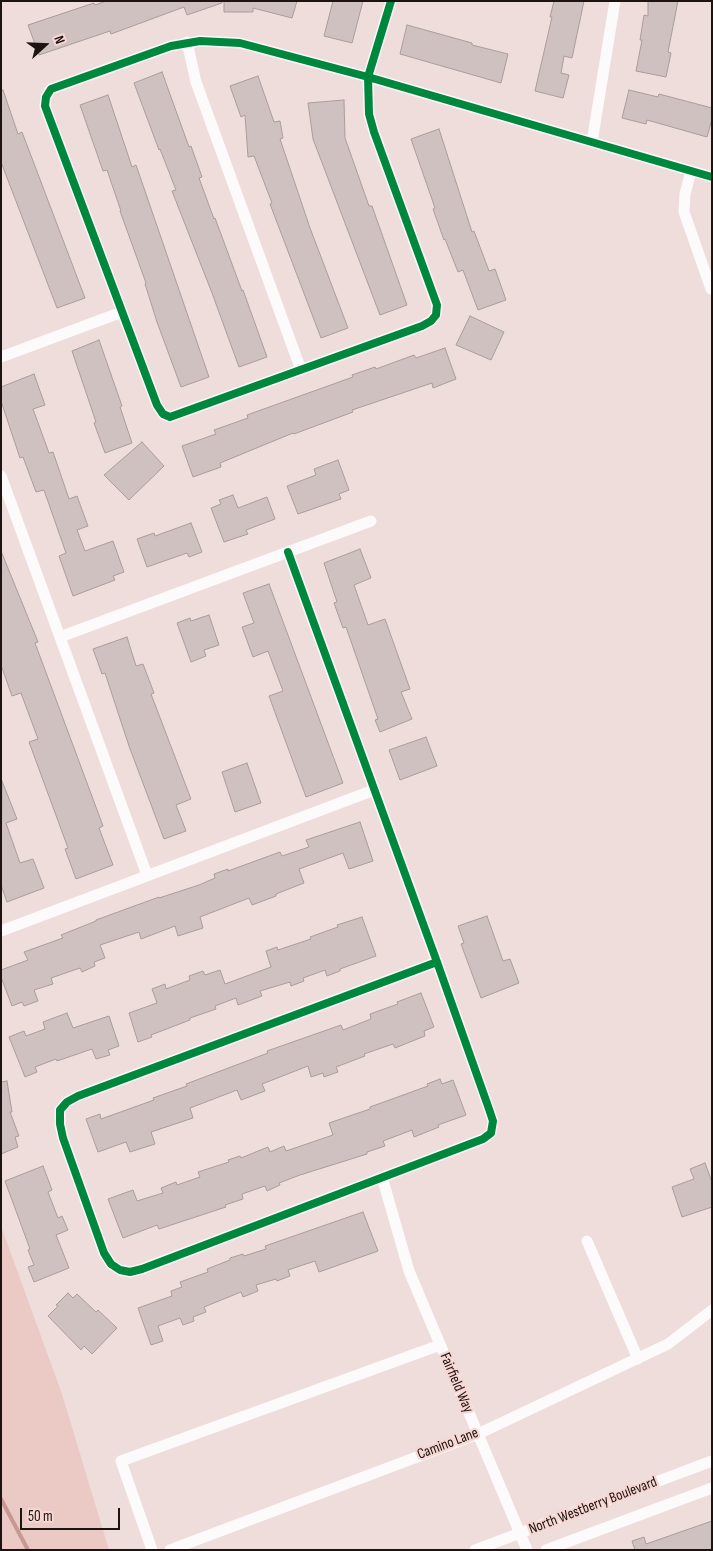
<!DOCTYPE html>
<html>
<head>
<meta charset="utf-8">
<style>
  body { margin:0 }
  #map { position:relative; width:713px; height:1551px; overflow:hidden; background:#eedddb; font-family:"Sofia Sans Condensed",sans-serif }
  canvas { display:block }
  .frame { position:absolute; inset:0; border:2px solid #1d1311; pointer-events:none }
  .north { position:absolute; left:20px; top:20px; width:50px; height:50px; -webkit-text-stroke:4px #f6d7d3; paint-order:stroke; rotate:70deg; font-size:14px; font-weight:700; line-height:20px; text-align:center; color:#1d1311 }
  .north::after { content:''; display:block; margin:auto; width:18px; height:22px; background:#1d1311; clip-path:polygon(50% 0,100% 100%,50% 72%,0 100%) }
  .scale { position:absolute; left:20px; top:1508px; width:100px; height:22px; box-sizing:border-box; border:2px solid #1d1311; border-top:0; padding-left:6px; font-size:15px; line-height:18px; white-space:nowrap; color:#1d1311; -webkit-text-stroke:4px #f6d7d3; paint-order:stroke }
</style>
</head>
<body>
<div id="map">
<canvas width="713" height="1551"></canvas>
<div class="frame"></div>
<div class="north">N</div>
<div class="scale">50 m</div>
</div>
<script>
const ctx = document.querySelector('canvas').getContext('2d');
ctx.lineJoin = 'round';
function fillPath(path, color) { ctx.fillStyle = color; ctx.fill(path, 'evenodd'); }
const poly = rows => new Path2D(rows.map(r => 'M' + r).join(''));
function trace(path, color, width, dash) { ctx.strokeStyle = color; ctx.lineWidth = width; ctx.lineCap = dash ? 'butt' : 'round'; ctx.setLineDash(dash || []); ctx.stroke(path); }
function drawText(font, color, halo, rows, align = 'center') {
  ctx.font = font + ' "Sofia Sans Condensed",sans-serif'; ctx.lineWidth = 4.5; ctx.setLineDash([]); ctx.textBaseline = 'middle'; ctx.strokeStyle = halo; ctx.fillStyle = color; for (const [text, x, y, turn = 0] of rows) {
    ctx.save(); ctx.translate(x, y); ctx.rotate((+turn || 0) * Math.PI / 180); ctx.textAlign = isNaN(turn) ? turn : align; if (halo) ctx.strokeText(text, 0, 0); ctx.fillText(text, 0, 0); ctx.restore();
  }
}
fillPath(poly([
  [1,1226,62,1394,109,1550,1,1550]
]), '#ebcac6');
trace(poly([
  [1,1499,28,1550]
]), '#c89892', 4);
const building = poly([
  [106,1,222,1,222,3,187,15,184,7,111,34,110,31,39,55,28,25,94,3,95,5,106,1],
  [224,1,297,1,292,18,253,8,253,12,224,12,224,1],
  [333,1,363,1,352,43,324,36,333,1],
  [554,1,584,1,572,58,564,56,561,73,569,75,563,98,535,91,552,17,550,17,554,1],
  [648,1,678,1,668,52,671,53,666,77,636,71,642,40,640,40,644,15,648,16,648,1],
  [407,25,472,43,472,45,508,54,501,83,400,54,407,25],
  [162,72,189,147,191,146,202,177,199,178,214,219,215,218,242,291,243,290,267,357,239,367,212,293,172,191,176,190,160,149,159,150,134,83,162,72],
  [258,76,274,122,280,121,283,138,280,139,310,228,348,328,321,338,270,204,272,203,254,156,248,157,245,115,241,117,230,86,258,76],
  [3,90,18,134,22,132,85,298,57,308,1,162,1,91,3,90],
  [629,90,658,97,659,94,712,108,712,119,707,137,647,120,646,124,622,118,629,90],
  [108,95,132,167,136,165,209,377,181,387,157,322,145,284,146,283,120,211,121,211,107,170,103,171,80,105,108,95],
  [344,100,345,138,369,206,372,206,407,305,380,315,313,139,308,103,344,100],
  [439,129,472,232,474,231,489,271,495,269,506,300,478,310,463,270,458,272,445,239,444,240,433,209,435,208,411,139,439,129],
  [470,316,504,332,491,360,456,345,470,316],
  [99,340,122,406,120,407,132,443,105,453,94,423,96,422,72,351,99,340],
  [445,348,456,379,433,388,432,383,352,410,353,412,294,434,293,433,220,463,221,467,193,477,182,446,216,434,214,430,248,418,247,415,353,377,352,375,375,367,376,369,414,355,416,358,445,348],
  [34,374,45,405,33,409,49,453,53,452,69,499,77,496,88,526,77,530,85,551,113,541,124,572,113,576,115,580,73,596,59,556,66,553,44,490,36,492,23,457,20,458,1,401,1,387,34,374],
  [142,442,164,466,129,500,104,475,142,442],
  [338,460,349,490,339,494,341,499,298,514,287,486,316,475,314,469,338,460],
  [233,495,238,508,267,497,275,519,246,530,248,534,224,542,211,508,221,504,219,500,233,495],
  [191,523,202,552,189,557,187,553,147,567,137,539,154,533,155,536,191,523],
  [360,549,371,578,354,585,368,625,385,619,410,689,401,692,412,719,380,732,375,720,378,719,346,627,343,628,334,603,337,602,324,563,360,549],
  [1,551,38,642,35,643,103,826,99,828,113,865,76,879,65,849,68,848,29,742,38,739,21,693,12,696,1,665,1,551],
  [269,584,343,783,306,797,269,696,283,691,268,651,253,657,242,627,254,623,243,593,269,584],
  [209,615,219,645,204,650,206,656,191,662,177,623,190,618,191,621,209,615],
  [127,637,136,666,143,664,154,693,151,694,191,799,176,805,186,831,164,839,129,746,105,673,102,674,93,649,127,637],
  [426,737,437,766,400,780,389,750,426,737],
  [247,763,261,803,235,812,222,772,247,763],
  [2,781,17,819,6,823,20,863,33,859,44,888,7,902,1,885,2,781],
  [360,822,373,861,349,869,343,853,299,869,304,883,276,894,276,896,252,905,249,898,200,917,203,928,178,936,175,926,141,939,139,932,100,945,105,958,94,962,95,966,82,972,80,968,51,978,53,984,34,990,38,1001,24,1006,22,1002,12,1006,1,977,1,970,28,960,24,952,63,938,61,935,96,921,96,920,159,897,159,898,199,885,215,878,214,874,228,869,228,871,280,852,282,856,309,847,306,840,360,822],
  [487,916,503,961,510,959,519,983,481,998,461,944,464,943,458,926,487,916],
  [362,917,376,956,340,969,340,971,327,976,325,970,303,978,304,981,291,986,290,982,260,991,262,996,238,1005,236,998,215,1006,216,1009,190,1018,190,1020,151,1035,152,1037,138,1042,129,1013,157,1003,152,989,165,984,166,989,190,980,189,976,203,971,205,975,220,970,225,984,271,967,266,951,277,947,278,950,311,939,310,937,338,927,337,925,362,917],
  [421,993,434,1027,424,1031,425,1036,395,1048,393,1044,364,1054,365,1056,336,1067,338,1072,324,1077,323,1073,311,1077,308,1066,262,1084,265,1091,241,1100,237,1090,190,1108,193,1118,151,1132,155,1144,130,1152,126,1142,98,1152,86,1119,100,1114,101,1119,154,1100,153,1098,187,1086,186,1084,268,1053,267,1051,341,1025,343,1030,371,1019,370,1014,398,1004,397,1002,421,993],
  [67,1013,73,1028,109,1016,119,1046,108,1050,110,1055,96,1059,92,1049,57,1061,56,1059,35,1067,37,1072,25,1077,9,1037,24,1031,26,1036,45,1029,43,1022,67,1013],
  [440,1079,442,1084,453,1080,466,1115,438,1125,439,1127,414,1137,412,1130,383,1141,385,1146,367,1152,367,1154,300,1175,279,1183,280,1185,267,1191,265,1186,242,1194,243,1199,225,1205,226,1207,159,1229,157,1225,123,1238,108,1199,133,1190,137,1201,163,1193,161,1188,176,1182,177,1185,200,1177,198,1172,229,1162,228,1160,240,1156,241,1158,268,1147,270,1152,284,1146,286,1151,333,1135,329,1123,370,1109,370,1107,428,1086,427,1084,440,1079],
  [7,1081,12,1112,10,1112,19,1136,15,1137,18,1147,1,1154,1,1082,7,1081],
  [705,1163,712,1182,712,1207,682,1217,672,1187,694,1179,690,1169,705,1163],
  [43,1166,52,1190,48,1192,58,1218,62,1216,68,1230,56,1235,69,1268,34,1282,28,1267,34,1265,28,1250,30,1249,5,1181,43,1166],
  [363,1212,378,1251,319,1272,315,1261,288,1270,290,1276,277,1281,276,1279,256,1285,258,1291,243,1297,241,1292,204,1307,206,1312,193,1317,194,1321,183,1325,180,1318,158,1326,163,1341,151,1345,138,1308,172,1296,171,1291,182,1287,180,1282,208,1272,207,1269,230,1260,230,1258,243,1254,244,1256,266,1249,265,1246,363,1212],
  [68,1293,73,1298,77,1294,96,1312,98,1310,117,1328,92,1354,84,1346,81,1350,48,1316,58,1306,56,1305,68,1293],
  [712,1521,712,1550,635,1550,632,1541,644,1537,646,1544,712,1521]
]);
fillPath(building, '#cec1c0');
trace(building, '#a99d9b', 1);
trace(poly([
  [391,1,368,77,369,114,374,132,437,305,436,315,431,321,422,326,170,417,163,414,157,405,45,106,46,97,51,89,171,46,200,41,240,43,368,77,712,177],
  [187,42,196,82,301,370],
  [592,142,615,1],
  [691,171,685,194,684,212,711,289],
  [1,357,122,312],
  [1,476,147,875],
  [288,552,437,962,489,1109,493,1121,491,1133,483,1139,142,1269,130,1272,120,1270,111,1264,104,1253,63,1138,60,1124,60,1110,67,1102,78,1096,437,962],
  [60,637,371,521],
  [1,931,374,790],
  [382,1177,409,1271,527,1550],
  [587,1241,638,1359],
  [152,1550,121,1461,440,1345],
  [170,1550,478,1434,668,1344,712,1310],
  [475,1550,712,1461],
  [546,1550,712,1488]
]), '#fcfafa', 11);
trace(poly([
  [391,1,368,77,369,114,374,132,437,305,436,315,431,321,422,326,170,417,163,414,157,405,45,106,46,97,51,89,171,46,200,41,240,43,368,77,712,177],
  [288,552,437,962,489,1109,493,1121,491,1133,483,1139,142,1269,130,1272,120,1270,111,1264,104,1253,63,1138,60,1124,60,1110,67,1102,78,1096,437,962]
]), '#00873e', 8);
drawText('15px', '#1d1311', '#f6d7d3', [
  ["Fairfield Way",456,1383,67],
  ["Camino Lane",448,1444,-21],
  ["North Westberry Boulevard",593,1506,-21]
]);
</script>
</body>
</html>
